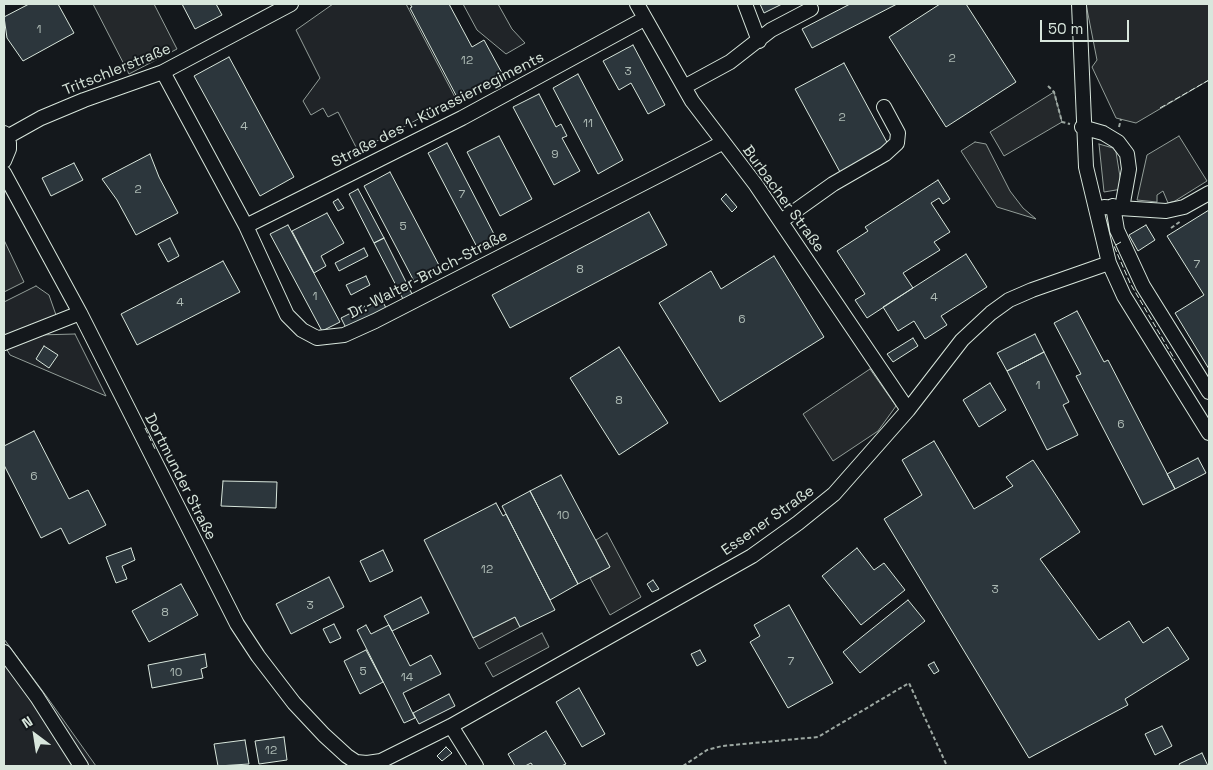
<!DOCTYPE html>
<html>
<head>
<meta charset="utf-8">
<style>
  body { margin:0 }
  #map { position:relative; width:1213px; height:770px; overflow:hidden; background:#14181c; font-family:"Space Grotesk",sans-serif }
  canvas { display:block }
  .frame { position:absolute; inset:0; border:5px solid #d8e6dc; pointer-events:none }
  .north { position:absolute; left:10px; top:710px; width:50px; height:50px; -webkit-text-stroke:4px #14181c; paint-order:stroke; rotate:329deg; font-size:14px; font-weight:700; line-height:20px; text-align:center; color:#d8e6dc }
  .north::after { content:''; display:block; margin:auto; width:18px; height:22px; background:#d8e6dc; clip-path:polygon(50% 0,100% 100%,50% 72%,0 100%) }
  .scale { position:absolute; left:1040px; top:20px; width:89px; height:22px; box-sizing:border-box; border:2px solid #d8e6dc; border-top:0; padding-left:6px; font-size:15px; line-height:18px; white-space:nowrap; color:#d8e6dc; -webkit-text-stroke:4px #14181c; paint-order:stroke }
</style>
</head>
<body>
<div id="map">
<canvas width="1213" height="770"></canvas>
<div class="frame"></div>
<div class="north">N</div>
<div class="scale">50 m</div>
</div>
<script>
const ctx = document.querySelector('canvas').getContext('2d');
ctx.lineJoin = 'round';
function fillPath(path, color) { ctx.fillStyle = color; ctx.fill(path, 'evenodd'); }
const poly = rows => new Path2D(rows.map(r => 'M' + r).join(''));
function trace(path, color, width, dash) { ctx.strokeStyle = color; ctx.lineWidth = width; ctx.lineCap = dash ? 'butt' : 'round'; ctx.setLineDash(dash || []); ctx.stroke(path); }
function drawText(font, color, halo, rows, align = 'center') {
  ctx.font = font + ' "Space Grotesk",sans-serif'; ctx.lineWidth = 4; ctx.setLineDash([]); ctx.textBaseline = 'middle'; ctx.strokeStyle = halo; ctx.fillStyle = color; for (const [text, x, y, turn = 0] of rows) {
    ctx.save(); ctx.translate(x, y); ctx.rotate((+turn || 0) * Math.PI / 180); ctx.textAlign = isNaN(turn) ? turn : align; if (halo) ctx.strokeText(text, 0, 0); ctx.fillText(text, 0, 0); ctx.restore();
  }
}
const green = poly([
  [333,4,406,4,456,99,358,151,338,112,328,117,323,108,311,115,303,101,320,78,296,30,333,4],
  [463,4,498,4,512,29,525,43,506,54,477,30,463,4],
  [36,286,49,295,56,315,4,337,4,302,36,286],
  [75,334,106,396,10,355,6,348,38,335,75,334],
  [4,639,47,697,96,766,4,766,4,639]
]);
fillPath(green, '#202428');
trace(green, '#939e99', 1);
const parking = poly([
  [93,4,154,4,177,49,129,74,93,4],
  [1086,4,1209,4,1209,80,1136,123,1116,118,1092,67,1097,60,1086,4],
  [1054,92,1062,122,1004,156,990,132,1054,92],
  [1179,136,1207,181,1175,201,1168,203,1163,191,1157,195,1157,202,1137,200,1147,155,1179,136],
  [975,142,986,144,1010,191,1023,208,1036,219,997,207,961,151,975,142],
  [1099,144,1113,148,1116,152,1122,189,1104,192,1099,144],
  [4,240,24,282,4,292,4,240],
  [870,369,896,406,878,431,833,461,803,414,870,369],
  [607,533,641,597,610,615,590,578,610,567,596,540,607,533],
  [515,617,520,627,479,649,473,638,515,617],
  [542,633,549,647,493,677,485,663,542,633]
]);
fillPath(parking, '#24282b');
trace(parking, '#939e99', 1);
const building = poly([
  [29,4,58,4,74,33,23,61,7,38,4,17,29,4],
  [182,4,216,4,222,15,195,29,182,4],
  [410,4,449,4,472,47,484,40,503,75,458,99,410,8,412,7,410,4],
  [760,4,782,4,764,13,760,4],
  [850,4,897,4,812,48,802,29,850,4],
  [940,4,966,4,1016,82,946,127,889,37,940,4],
  [633,45,665,105,648,114,631,83,619,90,603,61,633,45],
  [229,57,294,177,260,196,194,76,229,57],
  [844,63,889,146,840,172,795,89,844,63],
  [578,74,623,160,598,174,553,88,578,74],
  [539,94,556,127,561,124,567,136,562,138,580,171,554,185,513,107,539,94],
  [499,136,532,199,500,216,467,152,499,136],
  [447,143,496,238,477,247,428,153,447,143],
  [150,154,159,177,178,213,136,235,117,200,102,179,150,154],
  [74,163,83,180,51,196,42,178,74,163],
  [390,172,441,269,415,283,364,186,390,172],
  [938,180,950,199,943,204,939,198,931,203,950,232,934,242,940,250,903,273,913,288,867,318,855,300,865,294,837,251,868,231,865,227,938,180],
  [358,189,384,238,374,243,349,194,358,189],
  [726,194,737,207,732,212,721,199,726,194],
  [338,199,344,208,338,211,333,202,338,199],
  [1209,210,1209,369,1175,313,1204,295,1167,236,1209,210],
  [649,212,667,245,510,328,492,295,649,212],
  [327,213,344,243,321,256,326,266,314,273,292,231,327,213],
  [288,225,340,322,322,331,270,234,288,225],
  [1146,225,1155,240,1138,251,1129,235,1146,225],
  [170,238,179,256,168,262,158,244,170,238],
  [384,238,412,294,403,299,374,243,384,238],
  [364,248,368,256,339,271,335,263,364,248],
  [966,254,987,287,941,316,947,325,925,339,914,321,898,331,883,307,966,254],
  [774,256,824,337,720,402,659,303,711,271,721,289,774,256],
  [223,261,240,292,137,345,121,314,223,261],
  [366,276,370,285,351,295,346,285,366,276],
  [381,298,386,308,346,328,341,318,381,298],
  [1077,311,1104,362,1108,360,1175,489,1143,505,1076,376,1081,374,1054,323,1077,311],
  [1035,334,1044,352,1007,371,997,353,1035,334],
  [913,338,918,346,893,362,887,354,913,338],
  [44,346,58,355,49,368,36,359,44,346],
  [619,347,668,423,619,455,570,378,619,347],
  [1044,352,1069,402,1063,405,1078,435,1047,450,1007,371,1044,352],
  [990,383,1006,410,979,427,963,400,990,383],
  [34,431,69,499,88,490,106,525,69,544,61,528,41,538,4,465,4,446,34,431],
  [934,441,974,509,1013,486,1006,477,1033,460,1080,532,1040,559,1099,640,1129,621,1143,643,1168,627,1189,659,1125,699,1128,705,1029,758,884,519,922,495,902,460,934,441],
  [1198,458,1206,473,1175,489,1167,474,1198,458],
  [561,475,610,567,578,584,530,491,561,475],
  [223,481,277,482,276,508,221,506,223,481],
  [530,491,578,584,550,600,502,506,530,491],
  [496,503,503,516,506,514,555,610,520,627,515,617,473,638,424,540,496,503],
  [131,548,135,560,122,566,127,579,116,583,106,557,131,548],
  [857,548,874,570,884,563,905,590,861,625,822,576,857,548],
  [383,550,393,571,370,582,360,561,383,550],
  [329,577,344,607,291,634,276,604,329,577],
  [653,580,659,589,652,592,647,584,653,580],
  [181,584,198,615,149,642,132,611,181,584],
  [421,597,429,613,392,631,384,616,421,597],
  [908,600,925,621,860,673,843,652,908,600],
  [789,605,833,683,788,708,750,642,760,636,754,625,789,605],
  [334,624,341,638,330,643,323,629,334,624],
  [366,625,371,634,389,625,410,666,431,655,441,674,403,693,415,718,404,723,357,630,366,625],
  [366,650,383,682,360,694,344,661,366,650],
  [700,650,706,661,697,666,691,654,700,650],
  [205,654,207,667,201,669,203,678,152,688,148,665,205,654],
  [934,662,939,671,934,674,928,665,934,662],
  [579,688,605,734,582,747,556,702,579,688],
  [449,694,455,706,419,724,413,713,449,694],
  [1162,726,1172,746,1155,755,1145,734,1162,726],
  [546,731,566,764,561,766,533,766,531,763,525,766,515,766,508,754,546,731],
  [284,737,287,760,259,764,255,741,284,737],
  [245,740,249,764,218,766,214,744,245,740],
  [446,747,452,753,442,761,437,756,446,747],
  [1202,753,1208,766,1180,766,1179,764,1202,753]
]);
fillPath(building, '#2c363c');
trace(building, '#d8e6dc', 1);
const minor = poly([
  [637,4,692,101,756,185,908,410],
  [745,4,759,41],
  [1079,4,1086,167,1109,263,1124,296,1209,433],
  [163,72,246,226,287,315,302,330,317,338,344,335,375,321,722,143],
  [684,87,730,62,771,30,811,9],
  [1082,127,1103,133,1118,142,1127,154,1129,169,1122,208],
  [4,133,9,143,9,149,4,161],
  [7,137,41,118,84,100,163,72,291,4],
  [4,173,80,313,237,624,258,656,294,703,324,735,347,756,356,762,367,763,381,761,451,726,752,556,798,523,834,494,908,410,962,340,991,313,1009,300,1032,290,1109,263],
  [1113,206,1117,230,1143,286,1209,392],
  [1104,207,1166,211,1184,207,1209,193],
  [781,221,833,184,885,154,897,143,898,133,884,107],
  [246,226,462,118,644,19],
  [4,343,80,313],
  [4,652,37,697,81,766],
  [451,726,476,766]
]);
trace(minor, '#d8e6dc', 16);
trace(poly([
  [1048,86,1054,92,1062,122,1070,124],
  [1119,127,1121,119],
  [1171,228,1181,221],
  [683,766,707,750,722,746,818,737,909,683,947,766]
]), '#9da8a2', 2, [4, 2.5]);
trace(minor, '#14181c', 14);
trace(poly([
  [1160,108,1209,80],
  [1121,242,1114,246,1130,283,1175,360],
  [145,428,155,449]
]), '#d8e6dc', 1, [6, 2.5]);
drawText('12px', '#adbab4', null, [
  ["1",39,30],
  ["2",952,59],
  ["12",467,61],
  ["3",628,72],
  ["2",842,118],
  ["11",588,124],
  ["4",244,127],
  ["9",555,155],
  ["2",138,190],
  ["7",462,195],
  ["5",403,227],
  ["7",1197,265],
  ["8",580,270],
  ["1",315,297],
  ["4",934,298],
  ["4",180,303],
  ["6",742,320],
  ["1",1038,386],
  ["8",619,401],
  ["6",1121,425],
  ["6",34,477],
  ["10",563,516],
  ["12",487,570],
  ["3",995,590],
  ["3",310,606],
  ["8",165,613],
  ["7",791,662],
  ["5",363,672],
  ["10",176,673],
  ["14",407,678],
  ["12",271,751]
]);
drawText('15px', '#d8e6dc', '#14181c', [
  ["Tritschlerstraße",117,70,-22],
  ["Straße des 1. Kürassierregiments",438,110,-27],
  ["Burbacher Straße",783,199,54],
  ["Dr.-Walter-Bruch-Straße",428,275,-27],
  ["Dortmunder Straße",180,477,63],
  ["Essener Straße",768,521,-35]
]);
</script>
</body>
</html>
